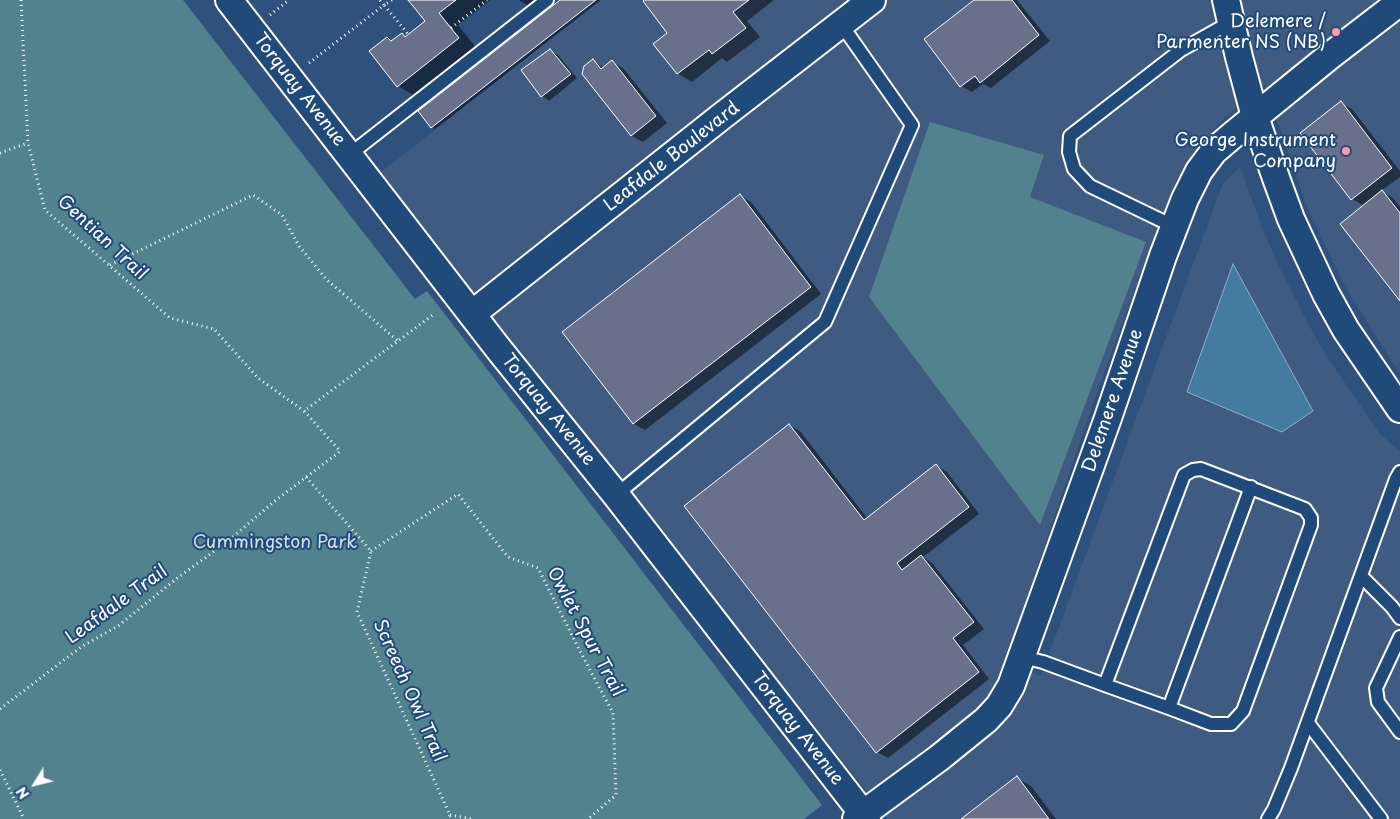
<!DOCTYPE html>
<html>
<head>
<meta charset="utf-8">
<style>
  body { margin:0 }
  #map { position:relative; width:1400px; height:819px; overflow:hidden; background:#2e527d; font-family:"Playpen Sans",sans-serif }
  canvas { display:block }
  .north { position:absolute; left:10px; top:759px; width:50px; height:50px; -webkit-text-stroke:4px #1f4a7a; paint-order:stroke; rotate:234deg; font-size:14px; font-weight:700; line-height:20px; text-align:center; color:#fff }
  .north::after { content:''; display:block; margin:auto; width:18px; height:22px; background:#fff; clip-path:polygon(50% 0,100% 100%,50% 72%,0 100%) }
</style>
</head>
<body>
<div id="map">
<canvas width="1400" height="819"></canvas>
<div class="north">N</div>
</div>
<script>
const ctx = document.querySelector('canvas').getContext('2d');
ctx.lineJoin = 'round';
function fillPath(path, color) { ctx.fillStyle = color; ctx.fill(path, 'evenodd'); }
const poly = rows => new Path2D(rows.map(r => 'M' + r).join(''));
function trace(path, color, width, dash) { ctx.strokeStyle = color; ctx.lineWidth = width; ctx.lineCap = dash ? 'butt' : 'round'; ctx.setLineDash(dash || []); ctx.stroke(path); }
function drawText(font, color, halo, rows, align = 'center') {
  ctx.font = font + ' "Playpen Sans",sans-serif'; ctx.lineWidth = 4; ctx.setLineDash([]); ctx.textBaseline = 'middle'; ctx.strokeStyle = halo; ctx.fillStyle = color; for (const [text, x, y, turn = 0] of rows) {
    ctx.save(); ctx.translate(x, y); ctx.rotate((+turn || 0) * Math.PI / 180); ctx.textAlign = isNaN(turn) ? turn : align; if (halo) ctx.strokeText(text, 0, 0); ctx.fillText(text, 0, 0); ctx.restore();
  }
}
fillPath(poly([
  [600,0,1400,0,1400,374,1344,285,1306,204,1265,85,1225,117,1195,151,1174,185,1098,389,1005,662,1041,676,1223,183,1240,167,1263,230,1279,267,1311,329,1326,355,1380,434,1400,451,1400,819,888,819,380,173]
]), '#405b81');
fillPath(poly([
  [0,0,183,0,415,299,427,291,822,805,804,819,0,819],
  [930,122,1044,155,1030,197,1146,242,1040,525,869,297]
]), '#51828d');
const water = poly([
  [1233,264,1313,411,1282,432,1187,392,1233,264]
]);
fillPath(water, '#447ba0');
trace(water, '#8fb0c6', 1);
fillPath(poly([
  [410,0,490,0,458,25,478,50,418,98,398,86,371,52,388,38,393,41,402,34,407,37,426,21],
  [519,0,556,0,540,13],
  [563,0,601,0,435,129,432,127],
  [646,0,774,0,747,21,760,37,727,62,722,58,692,82,677,73,669,34],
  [976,0,1017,0,1050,41,991,88,983,84,972,92,961,86],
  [550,51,558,55,577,78,549,101,542,96,523,71],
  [593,61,605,68,612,62,623,68,667,123,643,142,632,136,583,74],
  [1341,103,1352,109,1400,171,1400,177,1381,191,1393,198,1400,207,1400,299,1364,206,1352,199],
  [740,196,751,202,821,294,645,430,634,424,563,332],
  [789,425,800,431,867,518,936,465,947,472,979,514,923,557,932,563,984,629,963,645,989,679,888,758,877,752],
  [1017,778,1031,786,1056,819,963,819]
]), '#0007');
const building = poly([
  [408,0,456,0,439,13,459,38,397,87,369,51,387,37,391,41,402,33,405,37,425,21,408,0],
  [560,0,596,0,431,128,418,111,560,0],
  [644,0,749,0,733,12,746,28,712,54,709,50,677,74,653,44,667,33,643,1,644,0],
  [974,0,1012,0,1039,35,980,83,975,76,960,87,924,39,974,0],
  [550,49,571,74,541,97,521,70,550,49],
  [593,59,601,69,612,60,656,116,631,136,582,74,584,66,593,59],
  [1341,101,1392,168,1351,200,1300,133,1341,101],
  [1382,190,1400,213,1400,301,1340,224,1382,190],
  [740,194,811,287,633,424,562,332,740,194],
  [789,424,864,520,936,464,969,507,897,563,902,570,921,555,974,622,953,638,979,672,876,753,684,506,789,424],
  [1017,776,1049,819,961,819,1017,776]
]);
fillPath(building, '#69708b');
trace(building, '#fff', 1);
const service = poly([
  [349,155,547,0],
  [1175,227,1090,186,1074,169,1069,152,1070,136,1181,50,1231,22],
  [616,495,825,322,912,125,841,24],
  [1361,576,1392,607,1400,618],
  [1400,637,1376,688,1378,702,1400,732],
  [1022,657,1043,662,1105,685,1169,708,1211,724,1231,724,1243,711,1311,525,1311,518,1305,509,1201,469,1193,470,1184,475,1105,685],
  [1169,708,1251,487],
  [1308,723,1381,819],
  [1268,819,1274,809,1291,768,1396,479,1400,472]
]);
const minor = poly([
  [229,0,497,347,616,495,867,819],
  [1226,0,1239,57,1255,117,1276,178,1291,219,1326,294,1346,330,1400,409],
  [472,314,722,116,872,0],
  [856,819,939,758,986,720,999,706,1011,686,1108,418,1163,256,1185,199,1199,171,1214,151,1234,134,1331,55,1400,2]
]);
trace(service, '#fff', 16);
trace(minor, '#fff', 30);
trace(poly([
  [21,0,28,143,45,210,170,318,214,329,258,378,304,411],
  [392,0,384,5,408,34],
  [270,15,289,0],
  [451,28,487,0],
  [309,63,384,5,380,0],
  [0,153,28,143],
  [110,265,253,195,282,215,299,246,326,279,398,341],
  [306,477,371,551,357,612,450,815,448,819],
  [371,551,458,494,508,557,538,568,581,653,613,713,616,795,588,819],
  [0,709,81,647,118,626,180,576,227,542,276,500,338,453,340,451,304,411,434,314],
  [0,770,24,819],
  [450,815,473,819]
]), '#fff', 3, [1, 4]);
trace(service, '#1f4a7a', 12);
trace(minor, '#1f4a7a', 26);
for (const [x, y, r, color] of [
  [1336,32,5,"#ff9aa2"],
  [1346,151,5,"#ff9aa2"]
]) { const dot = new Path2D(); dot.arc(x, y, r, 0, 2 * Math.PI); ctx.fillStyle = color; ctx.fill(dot); trace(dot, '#1f4a7a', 2); }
drawText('18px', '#fff', '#1f4a7a', [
  ["Delemere /",1326,22],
  ["Parmenter NS (NB)",1326,43],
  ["George Instrument",1336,141],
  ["Company",1336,162]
], 'right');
drawText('18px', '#fff', '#1f4a7a', [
  ["Torquay Avenue",299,90,52],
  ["Leafdale Boulevard",672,157,-38],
  ["Gentian Trail",102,238,43],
  ["Delemere Avenue",1113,401,-71],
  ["Torquay Avenue",548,410,51],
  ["Leafdale Trail",117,605,-36],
  ["Owlet Spur Trail",585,632,62],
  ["Screech Owl Trail",409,691,66],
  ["Torquay Avenue",797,729,52]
]);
drawText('18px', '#d4e0e2', '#1f4a7a', [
  ["Cummingston Park",275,543]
]);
</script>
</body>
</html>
